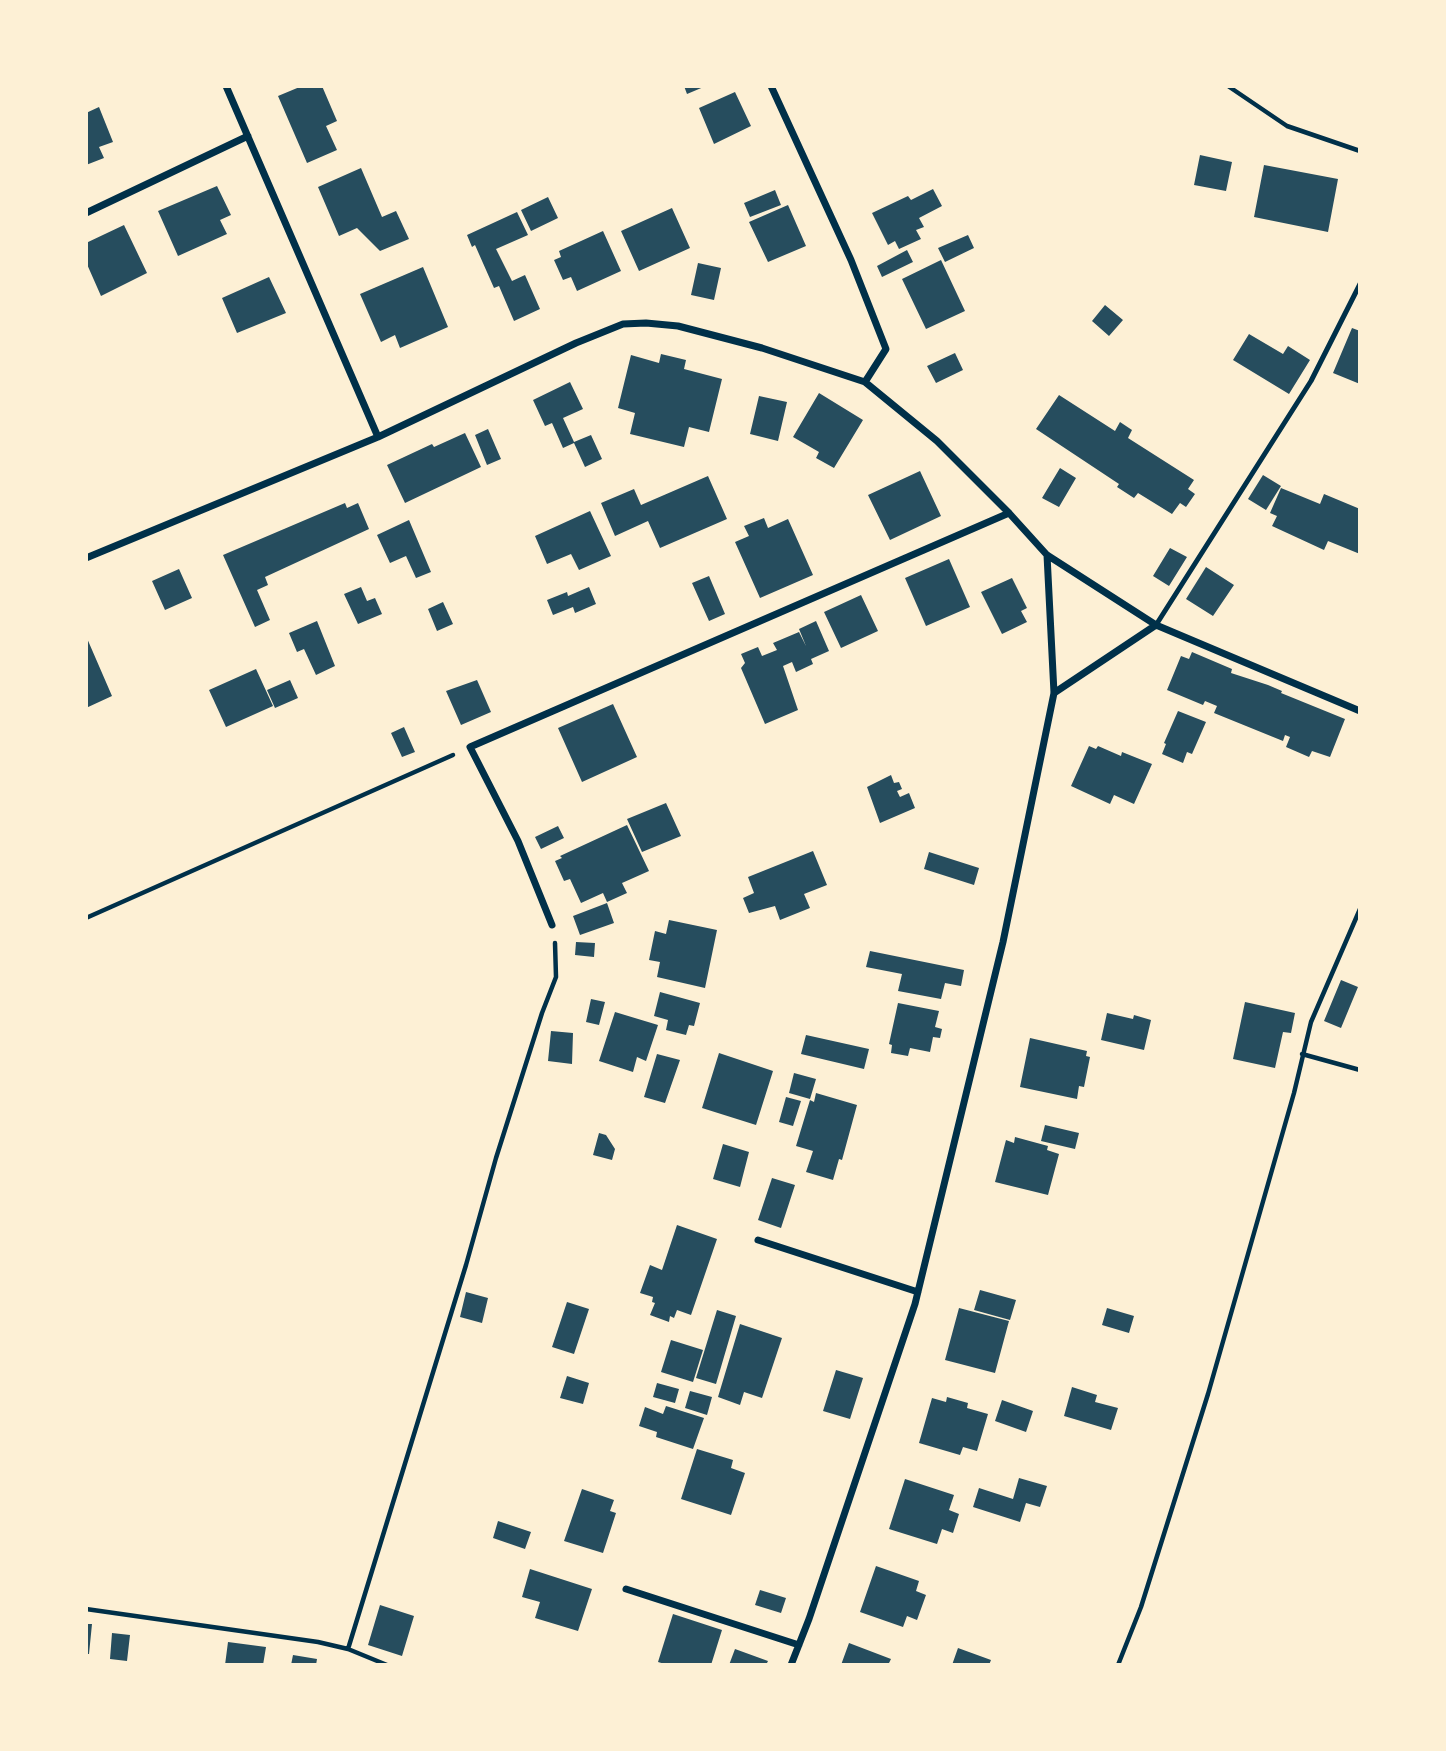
<!DOCTYPE html>
<html>
<head>
<meta charset="utf-8">
<style>
  body { margin:0 }
  #map { position:relative; width:1446px; height:1751px; overflow:hidden; background:#fdf0d5; font-family:"Golos Text",sans-serif }
  canvas { display:block }
  .frame { position:absolute; inset:0; border:88px solid #fdf0d5; pointer-events:none }
</style>
</head>
<body>
<div id="map">
<canvas width="1446" height="1751"></canvas>
<div class="frame"></div>
</div>
<script>
const ctx = document.querySelector('canvas').getContext('2d');
ctx.lineJoin = 'round';
function fillPath(path, color) { ctx.fillStyle = color; ctx.fill(path, 'evenodd'); }
const poly = rows => new Path2D(rows.map(r => 'M' + r).join(''));
function trace(path, color, width, dash) { ctx.strokeStyle = color; ctx.lineWidth = width; ctx.lineCap = dash ? 'butt' : 'round'; ctx.setLineDash(dash || []); ctx.stroke(path); }
fillPath(poly([
  [302,86,322,86,337,121,326,126,337,150,307,163,278,96],
  [684,86,706,86,687,94],
  [735,92,751,126,714,144,699,108],
  [99,107,113,142,99,147,104,158,86,165,86,113],
  [1200,155,1232,162,1226,191,1194,185],
  [1264,165,1338,179,1328,232,1254,217],
  [361,168,382,217,396,211,409,239,380,251,357,228,339,236,318,187],
  [217,186,231,215,220,220,227,234,178,256,158,211],
  [933,189,942,206,919,218,924,227,916,230,921,239,899,249,895,241,888,245,872,213,908,196,911,200],
  [775,190,781,205,750,217,744,203],
  [548,197,558,218,531,231,521,210],
  [788,205,806,246,768,262,749,222],
  [672,208,690,248,639,271,621,231],
  [517,212,528,235,496,249,512,281,525,275,540,309,514,321,499,286,494,288,475,245,472,247,467,235],
  [124,225,147,273,101,296,86,262,86,243],
  [603,231,621,271,577,291,571,277,563,280,554,260,561,257,559,251],
  [968,235,974,248,945,262,938,248],
  [907,250,913,262,882,277,877,266],
  [941,260,965,311,926,329,902,279],
  [698,263,721,268,714,300,691,295],
  [423,267,448,327,400,348,395,335,381,342,360,294],
  [269,277,286,313,237,333,222,298],
  [1105,305,1123,320,1109,336,1092,321],
  [1352,328,1360,331,1360,384,1333,373],
  [1249,334,1283,354,1288,346,1310,360,1289,394,1233,360],
  [955,353,963,370,936,383,927,366],
  [661,354,686,360,684,369,722,379,709,432,689,427,684,447,630,434,635,413,618,408,631,355,659,363],
  [570,382,583,409,563,418,574,442,591,435,602,459,585,467,574,443,563,448,552,423,545,426,533,400],
  [819,393,863,420,834,468,816,458,819,452,793,437],
  [1059,395,1115,431,1120,422,1132,430,1128,438,1194,480,1188,489,1195,494,1186,507,1180,503,1172,514,1138,493,1134,498,1117,487,1119,484,1036,429],
  [759,396,787,402,778,441,750,434],
  [488,429,501,459,487,465,475,435],
  [465,433,481,467,405,503,387,465,432,444,434,447],
  [1060,468,1076,478,1059,507,1042,498],
  [920,471,941,516,890,540,868,495],
  [1263,475,1281,486,1266,510,1248,499],
  [708,476,727,519,660,548,648,521,615,536,601,503,634,489,641,505],
  [1281,488,1320,504,1324,494,1360,509,1360,554,1328,541,1324,550,1272,526,1277,516,1270,513],
  [345,503,347,508,358,503,369,529,265,577,268,585,257,590,270,620,255,627,223,555],
  [590,511,611,556,579,570,571,554,547,564,535,536],
  [764,518,768,528,788,519,813,575,760,598,735,542,749,536,744,526],
  [409,520,431,572,416,578,406,556,390,563,377,535],
  [1170,548,1187,557,1169,586,1153,576],
  [949,559,970,607,926,626,905,578],
  [1206,567,1234,585,1213,616,1186,599],
  [179,569,192,598,165,610,152,581],
  [709,576,725,614,709,621,692,583],
  [1012,578,1027,608,1021,611,1027,622,1002,634,981,592],
  [361,587,367,601,375,598,382,614,358,624,344,594],
  [589,587,596,604,575,613,573,607,553,615,547,600,567,592,568,596],
  [861,595,878,631,841,648,824,612],
  [443,602,453,624,437,631,428,609],
  [317,621,335,666,316,675,304,649,297,652,289,633],
  [816,621,829,651,811,659,813,664,796,672,792,662,783,666,798,710,765,724,741,668,745,663,741,654,758,647,762,656,777,650,773,643,799,632,806,646,799,629],
  [86,636,112,696,86,708],
  [1192,652,1232,669,1231,673,1268,685,1282,691,1281,693,1345,719,1330,757,1312,751,1309,757,1286,747,1290,737,1285,735,1283,741,1214,713,1217,706,1205,701,1203,705,1167,690,1181,656,1189,659],
  [256,669,273,706,226,727,209,690],
  [290,680,298,698,275,708,267,690],
  [477,680,491,712,461,725,446,691],
  [613,704,637,757,582,782,558,728],
  [1178,711,1206,722,1192,754,1187,752,1183,763,1162,754,1166,744,1164,743],
  [404,727,415,752,402,757,391,733],
  [1089,746,1096,749,1098,746,1121,756,1122,752,1152,764,1134,804,1114,795,1110,804,1071,786],
  [891,775,894,783,899,782,902,789,897,791,900,797,909,793,915,808,880,823,867,787],
  [666,803,681,836,642,852,627,819],
  [627,825,649,871,622,883,627,893,607,902,603,893,581,903,570,879,564,881,555,861,562,858,560,856],
  [558,826,564,838,541,849,535,837],
  [813,851,827,885,804,894,810,908,780,920,775,906,749,913,743,898,754,893,748,877],
  [929,852,979,868,974,885,924,869],
  [607,903,614,923,580,935,573,916],
  [669,920,717,930,705,988,657,977,660,962,649,960,655,931,666,934],
  [576,942,595,943,594,957,575,955],
  [870,951,964,970,961,986,945,983,941,999,898,991,902,974,866,967],
  [1341,980,1358,987,1341,1028,1324,1021],
  [660,992,700,1003,694,1026,689,1025,686,1035,666,1030,668,1020,654,1016],
  [591,999,605,1002,599,1025,586,1022],
  [1245,1002,1295,1013,1291,1033,1283,1032,1275,1068,1233,1059],
  [898,1003,939,1011,935,1027,942,1029,940,1038,933,1037,930,1052,910,1048,908,1056,891,1053,892,1045,889,1044],
  [615,1012,658,1025,646,1061,637,1057,633,1072,599,1061],
  [1107,1013,1133,1019,1134,1015,1151,1020,1144,1050,1101,1040],
  [551,1031,573,1033,572,1064,548,1061],
  [806,1035,869,1049,864,1069,801,1054],
  [1030,1038,1087,1051,1086,1056,1090,1057,1084,1087,1079,1086,1077,1099,1020,1087],
  [719,1053,773,1071,756,1125,702,1108],
  [657,1054,680,1060,665,1103,644,1097],
  [794,1073,816,1079,810,1099,789,1093],
  [816,1093,857,1105,842,1160,839,1159,833,1180,806,1172,813,1151,796,1146,810,1100,814,1102],
  [786,1097,801,1101,793,1126,779,1122],
  [1045,1125,1079,1133,1075,1149,1041,1141],
  [599,1133,606,1135,615,1149,612,1160,593,1155],
  [1015,1137,1048,1146,1047,1150,1059,1154,1048,1195,995,1182,1006,1140,1014,1143],
  [723,1144,749,1152,740,1187,713,1179],
  [772,1178,795,1185,781,1228,758,1220],
  [677,1225,717,1239,691,1315,677,1310,674,1318,670,1316,669,1322,650,1315,655,1303,652,1302,653,1297,640,1293,650,1265,662,1270],
  [980,1290,1016,1300,1010,1320,974,1310],
  [466,1292,488,1298,482,1323,460,1317],
  [567,1302,589,1309,574,1354,552,1347],
  [959,1308,1009,1321,995,1373,945,1360],
  [1107,1308,1134,1316,1129,1333,1102,1325],
  [717,1310,736,1316,716,1384,696,1378],
  [740,1324,782,1338,762,1398,744,1392,740,1405,718,1397],
  [671,1340,703,1350,693,1382,661,1372],
  [836,1370,863,1378,850,1419,823,1411],
  [567,1376,589,1383,583,1404,560,1398],
  [657,1383,679,1389,675,1403,653,1397],
  [1072,1387,1097,1395,1095,1402,1118,1408,1111,1430,1064,1416],
  [690,1391,712,1397,707,1415,685,1408],
  [947,1397,968,1403,967,1408,988,1414,977,1451,963,1447,960,1455,919,1443,932,1398,946,1402],
  [1002,1400,1033,1411,1026,1432,995,1421],
  [666,1406,704,1418,693,1449,656,1437,657,1432,639,1426,645,1407,663,1414],
  [697,1449,733,1460,731,1468,745,1473,731,1515,681,1499],
  [1019,1478,1047,1486,1040,1507,1026,1503,1020,1522,973,1507,979,1488,1013,1499],
  [905,1479,954,1495,949,1510,959,1514,953,1533,942,1529,937,1544,889,1529],
  [582,1489,614,1500,610,1511,616,1513,603,1553,564,1541],
  [498,1521,531,1532,525,1549,493,1538],
  [876,1566,919,1581,916,1591,926,1595,917,1620,907,1616,903,1627,860,1612],
  [530,1569,592,1589,578,1631,535,1618,540,1602,522,1597],
  [760,1590,786,1598,781,1613,755,1605],
  [380,1605,414,1616,402,1656,368,1645],
  [673,1614,722,1630,711,1665,668,1665,658,1662],
  [86,1624,92,1624,89,1654,86,1654],
  [112,1633,130,1635,127,1661,110,1659],
  [228,1642,266,1647,263,1665,225,1665],
  [849,1643,891,1659,888,1665,841,1665],
  [958,1648,991,1660,989,1665,952,1665],
  [735,1649,768,1661,766,1665,729,1665],
  [293,1655,317,1659,316,1665,291,1665]
]), '#264d5e');
trace(poly([
  [1228,86,1287,126,1360,151],
  [86,918,453,755],
  [1302,1054,1360,1070],
  [86,1609,318,1642,348,1649,387,1665],
  [348,1649,466,1265,496,1158,542,1013,556,977,555,943],
  [1118,1665,1141,1607,1208,1394,1294,1093,1311,1022,1360,909]
]), '#003049', 4.5);
trace(poly([
  [1156,625,1311,381,1360,284]
]), '#003049', 5);
trace(poly([
  [226,86,378,437],
  [771,86,851,260,886,349,865,382,937,441,1009,513,1047,555,1156,625,1360,711],
  [86,213,248,136],
  [86,558,378,437,576,343,623,324,646,323,678,326,762,348,865,382],
  [1054,693,1156,625],
  [552,925,518,841,470,747,1009,513],
  [758,1240,918,1292],
  [626,1589,799,1645],
  [791,1665,809,1619,915,1304,1003,942,1054,693,1047,555]
]), '#003049', 7);
</script>
</body>
</html>
